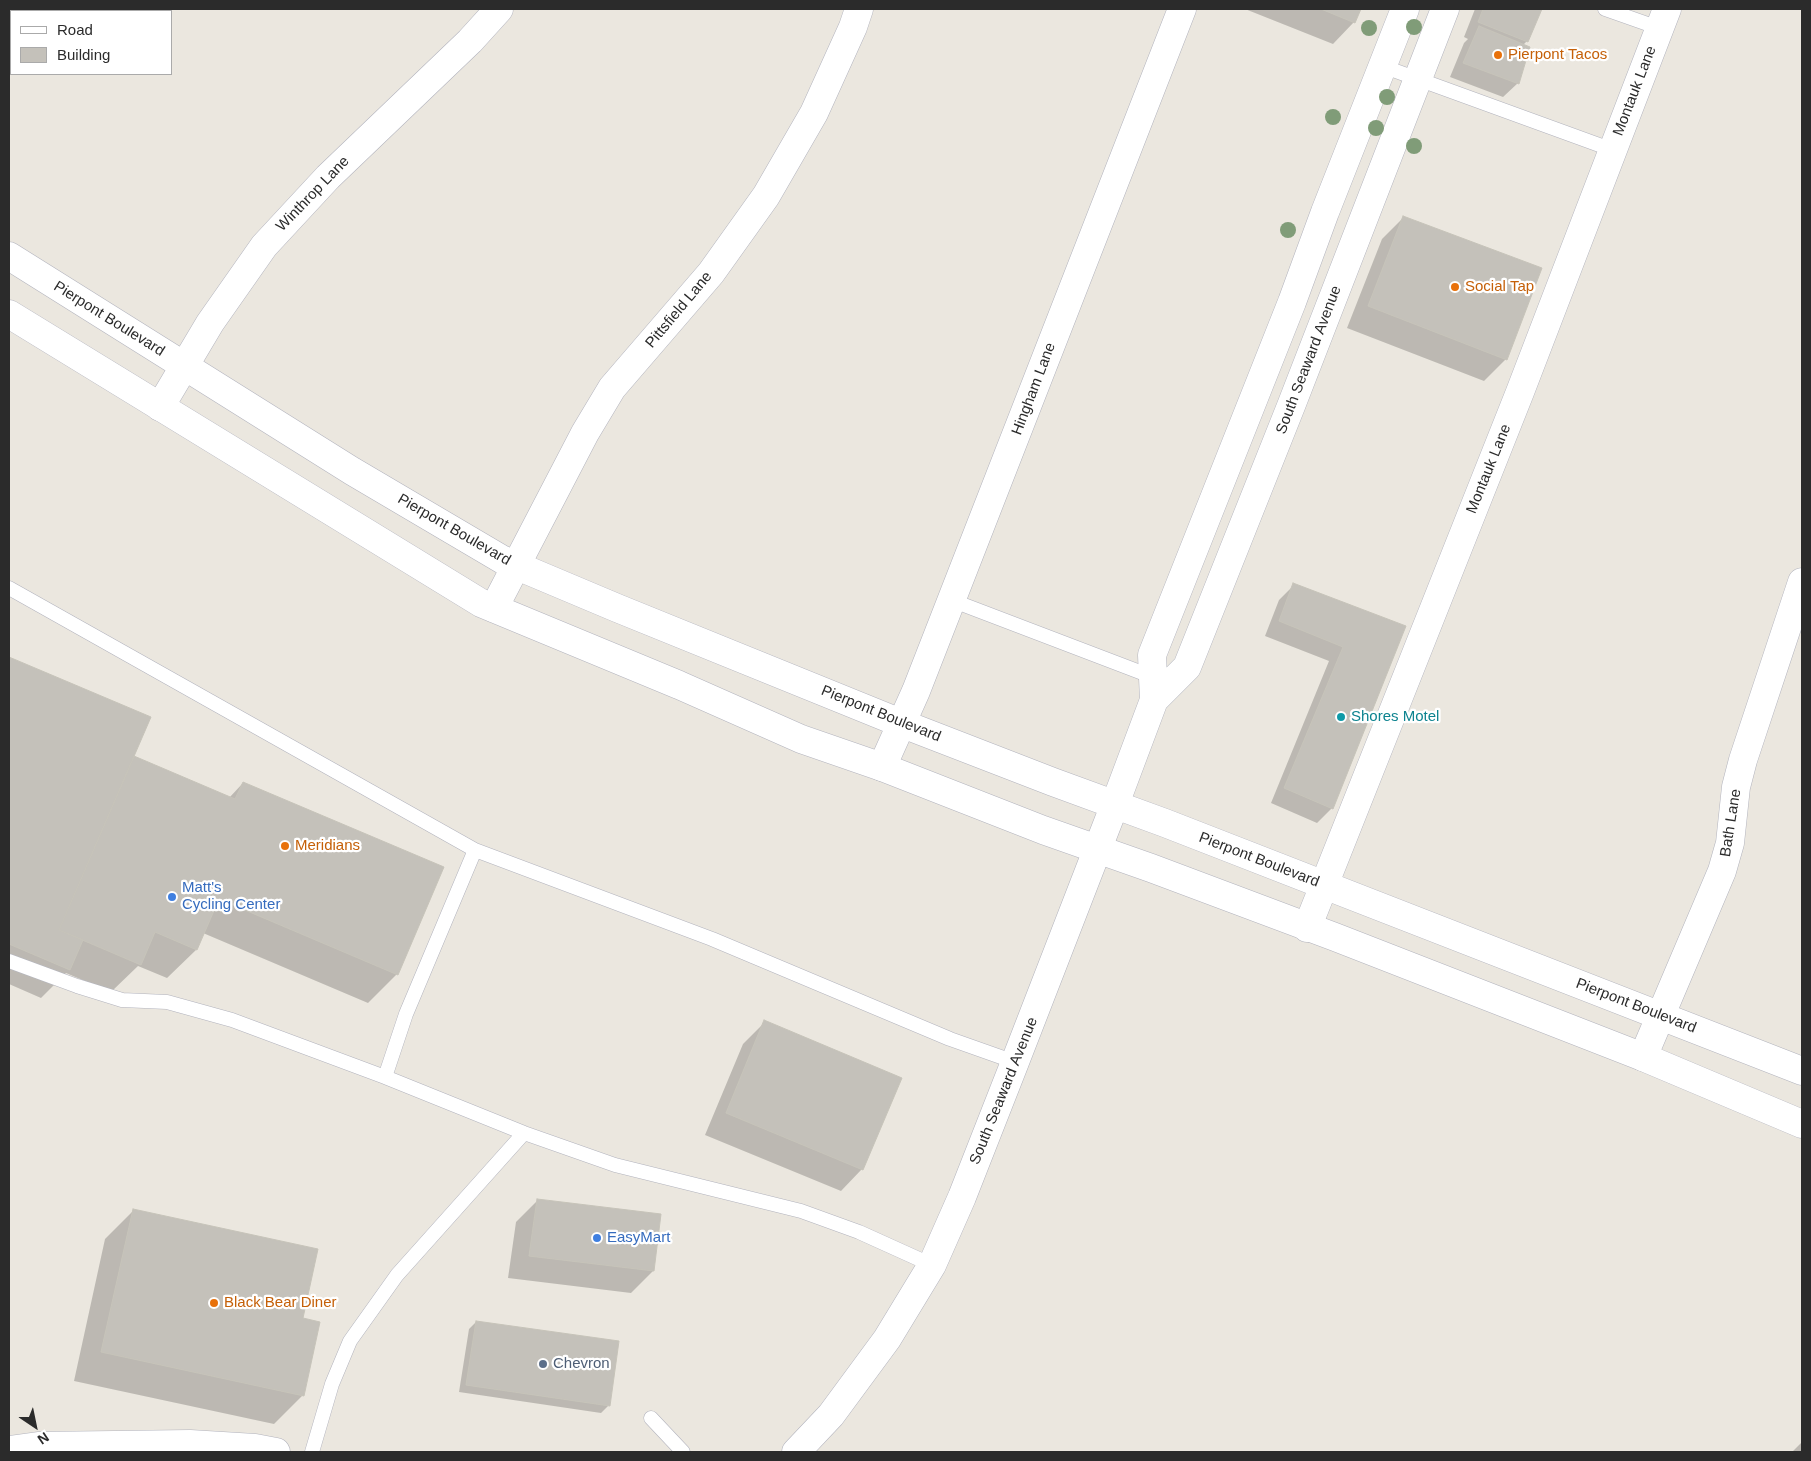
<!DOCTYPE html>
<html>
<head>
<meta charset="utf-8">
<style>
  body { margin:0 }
  #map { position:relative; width:1811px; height:1461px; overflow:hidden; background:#ebe7df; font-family:Helvetica,sans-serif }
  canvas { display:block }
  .frame { position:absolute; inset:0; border:10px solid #2b2b2b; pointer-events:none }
  .legend { position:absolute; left:10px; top:10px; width:162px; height:65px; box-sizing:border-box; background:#fff; border:1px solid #aaa; margin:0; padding:6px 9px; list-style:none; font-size:15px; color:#2b2b2b }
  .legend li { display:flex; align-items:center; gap:10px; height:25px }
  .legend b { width:25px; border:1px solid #aaa }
  .north { position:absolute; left:10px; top:1401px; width:50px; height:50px; -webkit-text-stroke:4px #fff; paint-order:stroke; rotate:146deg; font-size:14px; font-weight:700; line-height:20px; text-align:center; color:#2b2b2b }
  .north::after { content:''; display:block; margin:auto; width:18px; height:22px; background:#2b2b2b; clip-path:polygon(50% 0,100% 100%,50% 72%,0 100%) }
</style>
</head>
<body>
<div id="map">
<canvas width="1811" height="1461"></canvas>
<div class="frame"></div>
<ul class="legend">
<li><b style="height:6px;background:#fff"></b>Road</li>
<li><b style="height:14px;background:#c4c1ba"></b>Building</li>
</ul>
<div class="north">N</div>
</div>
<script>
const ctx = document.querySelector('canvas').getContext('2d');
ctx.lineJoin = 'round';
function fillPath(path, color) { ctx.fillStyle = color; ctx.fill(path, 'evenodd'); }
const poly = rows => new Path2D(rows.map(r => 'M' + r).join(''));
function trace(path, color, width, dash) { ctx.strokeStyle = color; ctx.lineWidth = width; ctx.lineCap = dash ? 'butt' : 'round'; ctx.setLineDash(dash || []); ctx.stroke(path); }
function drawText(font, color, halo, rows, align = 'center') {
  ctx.font = font + ' Helvetica,sans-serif'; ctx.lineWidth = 4.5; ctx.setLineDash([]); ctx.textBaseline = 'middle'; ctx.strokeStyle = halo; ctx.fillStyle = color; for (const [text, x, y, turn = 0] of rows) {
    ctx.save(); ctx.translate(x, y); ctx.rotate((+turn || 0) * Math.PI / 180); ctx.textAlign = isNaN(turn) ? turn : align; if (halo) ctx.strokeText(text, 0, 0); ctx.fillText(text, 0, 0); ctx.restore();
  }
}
fillPath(poly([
  [1245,9,1360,9,1354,22,1333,44],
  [1475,9,1540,9,1527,41,1522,46,1518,83,1503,97,1450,77,1464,43,1468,39,1464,37],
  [1404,217,1506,359,1484,381,1347,328,1382,239],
  [1294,585,1404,627,1332,808,1317,823,1271,803,1329,661,1265,636,1279,600],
  [9,658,149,718,133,757,229,798,243,783,397,974,368,1003,203,933,196,950,167,978,138,966,111,992,66,973,41,998,9,984],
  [765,1022,862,1169,841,1191,705,1135,743,1044],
  [538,1200,660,1215,653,1271,631,1293,508,1278,516,1222],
  [134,1210,301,1319,303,1395,274,1424,74,1381,105,1239],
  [476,1322,608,1406,601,1413,459,1392,469,1329],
  [1802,1442,1802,1452,1792,1452]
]), '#0003');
const building = poly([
  [1321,9,1361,9,1355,23,1321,9],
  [1483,9,1542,9,1528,42,1478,22,1483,9],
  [1479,26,1530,47,1519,84,1463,63,1479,26],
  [1403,216,1542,268,1507,360,1368,306,1403,216],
  [1293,583,1406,626,1333,809,1284,788,1343,647,1279,621,1293,583],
  [9,657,151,717,59,930,83,940,70,970,9,944,9,657],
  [134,756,235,799,243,782,444,867,398,975,219,899,197,950,155,932,141,965,59,930,134,756],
  [764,1020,902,1078,863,1170,726,1113,764,1020],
  [537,1199,661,1214,654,1271,529,1256,537,1199],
  [133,1209,318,1249,303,1318,320,1322,304,1396,101,1352,133,1209],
  [476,1321,619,1341,610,1406,466,1385,476,1321]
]);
fillPath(building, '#c4c1ba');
trace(building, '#c6c3b9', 1);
const lane = poly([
  [1605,9,1659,28],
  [1382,66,1613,150],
  [9,588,475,850],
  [951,600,1153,677],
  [9,961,77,986,122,1000,167,1002,232,1020,385,1077,524,1133,615,1165,801,1211,859,1232,932,1265],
  [385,1077,406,1014,475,850,712,939,950,1039,1015,1062],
  [651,1418,683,1452],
  [312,1452,332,1384,350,1341,397,1275,524,1133]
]);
const street = poly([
  [160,407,210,323,264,246,328,177,470,41,499,9],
  [494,608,585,433,612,388,711,273,766,196,814,113,853,27,859,9],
  [1154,700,1152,655,1292,302,1325,212,1405,9],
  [882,767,916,691,1182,9],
  [1115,804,1154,700,1187,667,1291,406,1445,9],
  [1307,928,1520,392,1667,9],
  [1643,1057,1722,871,1730,843,1736,787,1743,760,1802,582]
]);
const secondary = poly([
  [9,256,352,471,503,560,617,608,903,724,1053,782,1165,823,1802,1071],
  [9,314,481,603,679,685,801,739,882,767,1043,830,1151,868,1335,937,1643,1057,1802,1124],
  [9,1450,38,1446,190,1444,255,1448,276,1452],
  [796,1452,831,1415,887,1339,932,1265,962,1197,1015,1062,1115,804]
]);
trace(lane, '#b2b3bd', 15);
trace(street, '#b2b3bd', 29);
trace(secondary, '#b2b3bd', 29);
trace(lane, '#fff', 14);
trace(street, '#fff', 28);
trace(secondary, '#fff', 28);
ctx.fillStyle = '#809c78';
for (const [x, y] of [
  [1414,27],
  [1369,28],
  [1387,97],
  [1333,117],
  [1376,128],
  [1414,146],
  [1288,230]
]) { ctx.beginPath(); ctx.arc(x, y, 8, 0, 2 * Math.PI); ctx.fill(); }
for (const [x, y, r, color] of [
  [1498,55,5,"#e8710a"],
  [1455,287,5,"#e8710a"],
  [1341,717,5,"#0f9aa8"],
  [285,846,5,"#e8710a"],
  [172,897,5,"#3f7fe0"],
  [597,1238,5,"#3f7fe0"],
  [214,1303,5,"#e8710a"],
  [543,1364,5,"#5c6f8a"]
]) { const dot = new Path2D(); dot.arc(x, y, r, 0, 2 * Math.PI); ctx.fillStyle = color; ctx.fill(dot); trace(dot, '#fff', 2); }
drawText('15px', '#c56008', '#fff', [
  ["Pierpont Tacos",1508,55],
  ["Social Tap",1465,287],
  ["Meridians",295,846],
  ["Black Bear Diner",224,1303]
], 'left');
drawText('15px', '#2b2b2b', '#fff', [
  ["Montauk Lane",1635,91,-69],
  ["Winthrop Lane",313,194,-46],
  ["Pittsfield Lane",679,310,-50],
  ["Pierpont Boulevard",109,319,32],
  ["South Seaward Avenue",1309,360,-69],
  ["Hingham Lane",1034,389,-69],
  ["Montauk Lane",1489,469,-68],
  ["Pierpont Boulevard",454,530,30],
  ["Pierpont Boulevard",881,714,22],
  ["Bath Lane",1731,823,-81],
  ["Pierpont Boulevard",1259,860,21],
  ["Pierpont Boulevard",1636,1006,21],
  ["South Seaward Avenue",1004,1091,-68]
]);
drawText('15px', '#0d838f', '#fff', [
  ["Shores Motel",1351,717]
], 'left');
drawText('15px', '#366cbe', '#fff', [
  ["Matt's",182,888],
  ["Cycling Center",182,905],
  ["EasyMart",607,1238]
], 'left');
drawText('15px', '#4e5e75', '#fff', [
  ["Chevron",553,1364]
], 'left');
</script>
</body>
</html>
